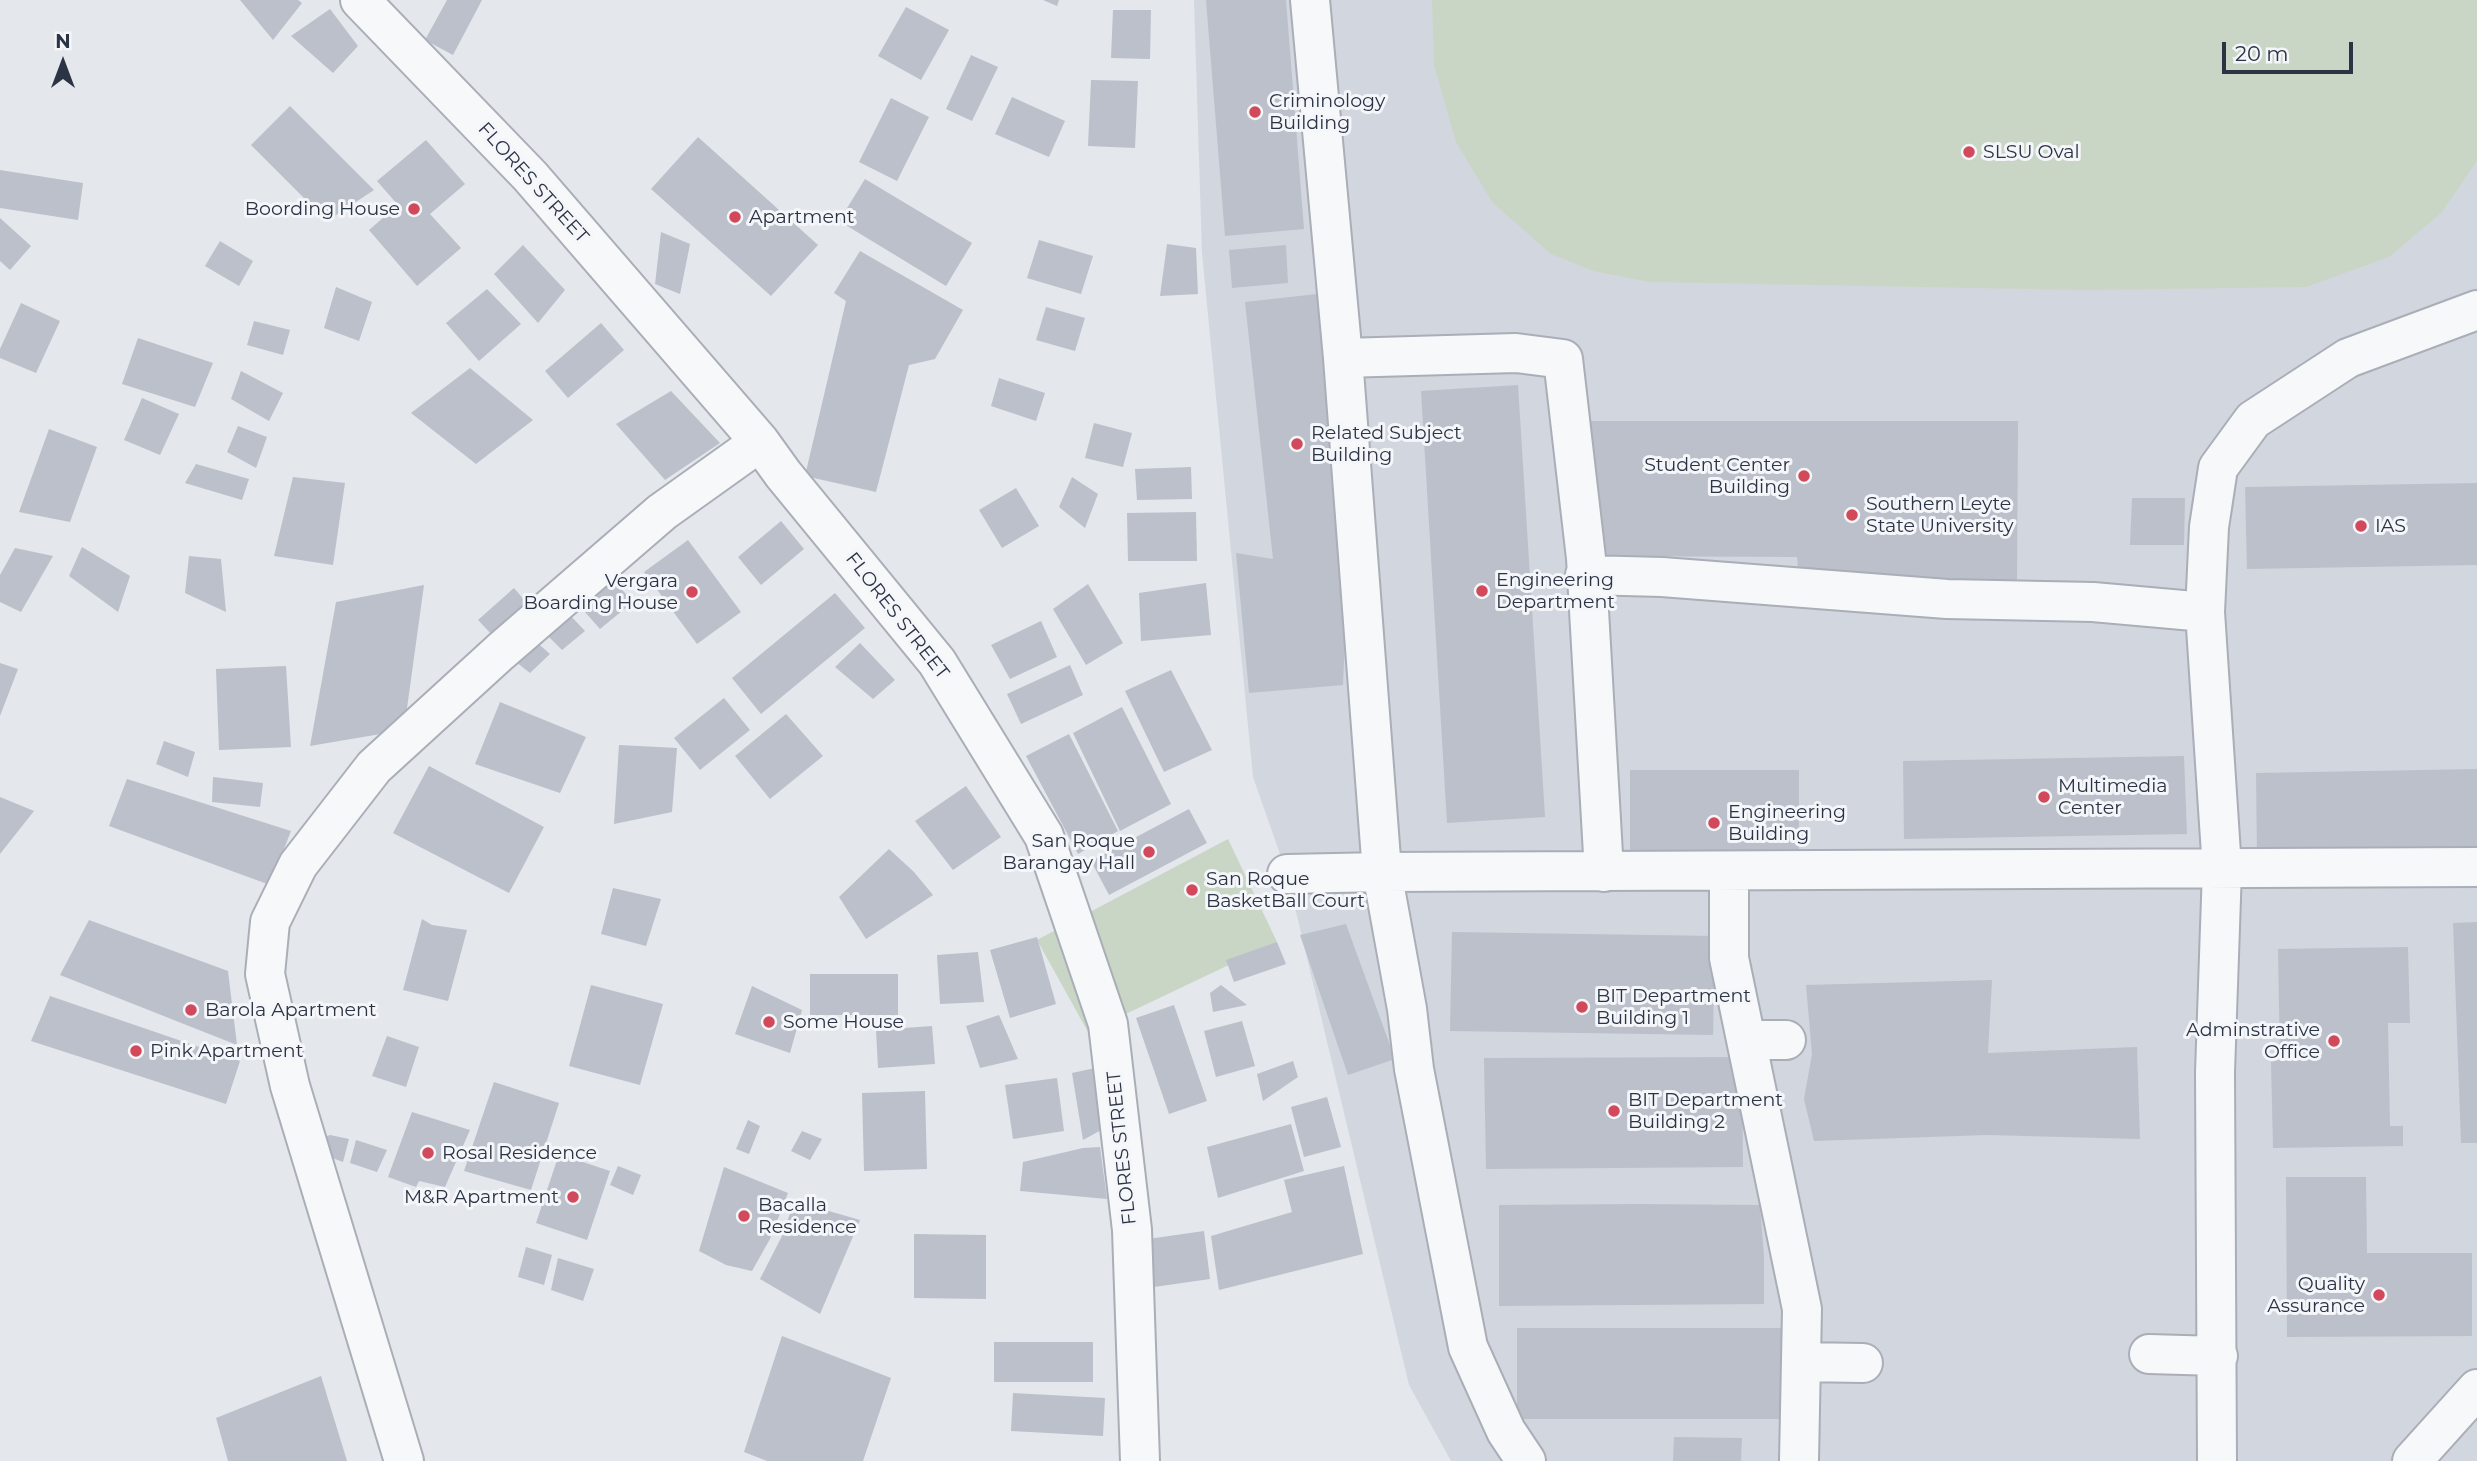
<!DOCTYPE html>
<html>
<head>
<meta charset="utf-8">
<style>
  body { margin:0 }
  #map { position:relative; width:2477px; height:1461px; overflow:hidden; background:#e4e7ec; font-family:Montserrat,sans-serif }
  canvas { display:block }
  .north { position:absolute; left:28px; top:28px; width:70px; height:70px; -webkit-text-stroke:5px #f4f6f9; paint-order:stroke; rotate:0deg; font-size:19px; font-weight:700; line-height:28px; text-align:center; color:#2b3445 }
  .north::after { content:''; display:block; margin:auto; width:24px; height:32px; background:#2b3445; clip-path:polygon(50% 0,100% 100%,50% 72%,0 100%) }
  .scale { position:absolute; left:2222px; top:42px; width:131px; height:32px; box-sizing:border-box; border:4px solid #2b3445; border-top:0; padding-left:9px; font-size:21px; line-height:24px; white-space:nowrap; color:#2b3445; -webkit-text-stroke:5px #f4f6f9; paint-order:stroke }
</style>
</head>
<body>
<div id="map">
<canvas width="2477" height="1461"></canvas>
<div class="north">N</div>
<div class="scale">20 m</div>
</div>
<script>
const ctx = document.querySelector('canvas').getContext('2d');
ctx.lineJoin = 'round';
function fillPath(path, color) { ctx.fillStyle = color; ctx.fill(path, 'evenodd'); }
const poly = rows => new Path2D(rows.map(r => 'M' + r).join(''));
function trace(path, color, width, dash) { ctx.strokeStyle = color; ctx.lineWidth = width; ctx.lineCap = dash ? 'butt' : 'round'; ctx.setLineDash(dash || []); ctx.stroke(path); }
function drawText(font, color, halo, rows, align = 'center') {
  ctx.font = font + ' Montserrat,sans-serif'; ctx.lineWidth = 6; ctx.setLineDash([]); ctx.textBaseline = 'middle'; ctx.strokeStyle = halo; ctx.fillStyle = color; for (const [text, x, y, turn = 0] of rows) {
    ctx.save(); ctx.translate(x, y); ctx.rotate((+turn || 0) * Math.PI / 180); ctx.textAlign = isNaN(turn) ? turn : align; if (halo) ctx.strokeText(text, 0, 0); ctx.fillText(text, 0, 0); ctx.restore();
  }
}
fillPath(poly([
  [1194,0,2477,0,2477,1461,1451,1461,1409,1385,1287,874,1253,777,1202,253]
]), '#d2d6de');
fillPath(poly([
  [1432,0,2477,0,2477,161,2441,213,2389,257,2306,287,2085,290,1650,282,1593,271,1551,254,1492,202,1456,142,1434,65],
  [1228,839,1277,942,1088,1032,1037,940]
]), '#c9d6c5');
fillPath(poly([
  [240,0,298,0,302,3,273,40],
  [447,0,482,0,453,55,425,40],
  [1043,0,1059,0,1057,6],
  [1206,0,1286,0,1304,229,1225,236],
  [906,7,949,30,921,80,878,56],
  [330,9,358,46,333,73,291,36],
  [1113,10,1151,10,1150,59,1111,58],
  [971,55,998,67,972,121,946,109],
  [1091,80,1138,81,1135,148,1088,146],
  [1012,97,1065,121,1049,157,995,134],
  [891,98,929,117,897,181,859,162],
  [290,106,374,190,327,221,251,145],
  [698,137,818,245,771,296,651,189],
  [426,140,465,184,430,214,461,248,417,286,369,230,398,205,377,181],
  [0,170,83,183,78,220,0,208],
  [865,179,972,243,946,286,839,221],
  [0,218,31,246,10,270,0,261],
  [661,232,690,244,680,294,655,284],
  [1039,240,1093,256,1081,294,1027,278],
  [220,241,253,261,239,286,205,266],
  [1167,244,1196,248,1198,294,1160,296],
  [523,245,565,290,538,323,494,274],
  [1286,245,1288,283,1232,288,1229,250],
  [860,251,963,310,935,359,909,365,876,492,805,476,846,301,834,293],
  [336,287,372,302,359,341,324,328],
  [487,289,521,324,479,361,446,323],
  [1317,294,1348,566,1343,685,1249,693,1236,553,1273,559,1245,302],
  [21,303,60,321,36,373,0,358,0,349],
  [1046,307,1085,318,1075,351,1036,340],
  [254,321,290,330,283,355,247,345],
  [601,323,624,350,568,398,545,371],
  [138,338,213,363,195,407,122,384],
  [470,368,533,420,476,464,411,413],
  [241,371,283,393,269,421,231,399],
  [999,378,1045,393,1036,421,991,406],
  [1518,385,1545,817,1447,823,1421,391],
  [671,391,720,443,665,480,616,424],
  [142,398,179,414,160,455,124,440],
  [1590,421,2018,421,2017,580,1799,579,1797,557,1593,556],
  [1094,423,1132,433,1123,467,1085,458],
  [238,426,267,437,256,468,227,452],
  [49,429,97,447,70,522,19,512],
  [196,464,249,479,242,500,185,483],
  [1191,467,1192,499,1137,500,1135,469],
  [293,477,345,483,333,565,274,556],
  [1072,477,1098,494,1085,528,1059,507],
  [2477,483,2477,565,2247,569,2245,487],
  [1016,488,1039,526,1002,548,979,510],
  [2132,498,2185,498,2184,545,2130,545],
  [1196,512,1197,561,1128,561,1127,513],
  [781,521,804,549,761,585,738,557],
  [688,540,741,612,697,644,644,572],
  [82,547,130,576,118,612,69,576],
  [15,548,53,556,21,612,0,602,0,575],
  [189,556,221,559,226,612,185,593],
  [607,573,633,602,600,629,577,603],
  [1206,583,1211,635,1141,641,1139,593],
  [1088,584,1123,643,1086,665,1053,609],
  [424,585,404,730,310,746,336,602],
  [514,588,531,608,494,637,478,620],
  [835,593,865,628,761,714,732,678],
  [567,612,585,631,562,650,544,632],
  [1041,621,1057,657,1010,679,991,645],
  [533,639,550,654,530,673,511,658],
  [860,643,895,680,873,699,835,667],
  [0,663,18,669,0,716],
  [1070,665,1083,695,1021,724,1007,694],
  [286,666,291,747,219,750,216,669],
  [1171,670,1212,750,1164,772,1125,691],
  [724,698,750,730,700,770,674,738],
  [500,702,586,737,560,793,475,764],
  [1122,707,1171,804,1120,831,1073,733],
  [786,714,823,756,770,799,735,756],
  [1069,734,1118,831,1078,854,1026,756],
  [164,741,195,752,188,777,156,764],
  [619,745,677,748,672,812,614,824],
  [2184,756,2187,834,1904,839,1903,761],
  [429,766,544,827,509,893,393,833],
  [2477,769,2477,854,2257,858,2256,773],
  [1630,770,1799,770,1799,855,1630,855],
  [213,777,263,783,260,807,212,802],
  [127,779,291,831,270,885,109,826],
  [966,786,1001,837,953,870,915,821],
  [0,797,34,811,0,854],
  [1189,809,1207,843,1109,895,1091,861],
  [889,849,914,872,933,895,866,939,839,897],
  [613,888,661,899,646,946,601,934],
  [422,919,432,925,467,930,448,1001,403,990],
  [89,920,228,971,237,1045,60,975],
  [2477,922,2477,1143,2461,1143,2453,923],
  [1346,924,1395,1059,1348,1075,1300,935],
  [1452,932,1715,936,1713,1035,1450,1031],
  [1037,937,1056,1004,1010,1018,990,950],
  [1277,942,1286,964,1234,982,1226,960],
  [2408,947,2410,1023,2388,1023,2390,1126,2403,1126,2403,1146,2273,1148,2271,1062,2280,1060,2278,949],
  [978,952,984,1002,940,1004,937,955],
  [810,974,898,974,898,1015,810,1015],
  [1992,980,1988,1053,2137,1047,2140,1139,1987,1135,1814,1141,1804,1099,1812,1054,1806,985],
  [591,985,663,1004,640,1085,569,1066],
  [1221,985,1247,1005,1213,1012,1210,993],
  [752,986,802,1010,790,1053,735,1034],
  [50,996,240,1061,226,1104,31,1041],
  [1174,1005,1207,1101,1169,1114,1136,1018],
  [999,1015,1018,1059,980,1068,966,1026],
  [1242,1021,1255,1066,1216,1077,1204,1031],
  [932,1026,935,1064,878,1068,876,1030],
  [387,1036,419,1047,406,1087,372,1076],
  [1742,1057,1743,1167,1486,1169,1484,1058],
  [1293,1061,1298,1077,1263,1101,1257,1074],
  [1100,1067,1105,1128,1083,1140,1072,1073],
  [1057,1078,1064,1131,1013,1139,1005,1085],
  [494,1082,559,1103,531,1190,464,1171],
  [925,1091,927,1169,864,1171,862,1093],
  [1327,1097,1341,1147,1304,1157,1291,1107],
  [412,1112,470,1130,445,1187,419,1181,416,1187,388,1177],
  [748,1120,760,1126,749,1154,736,1149],
  [1291,1124,1304,1171,1218,1198,1207,1147],
  [802,1131,822,1139,810,1160,791,1151],
  [330,1135,349,1139,343,1162,317,1152,319,1139],
  [356,1140,387,1150,377,1172,350,1163],
  [1100,1147,1107,1199,1020,1191,1023,1162,1083,1148],
  [559,1154,610,1171,587,1240,536,1223],
  [618,1166,641,1175,633,1195,610,1185],
  [1344,1166,1363,1254,1219,1290,1211,1236,1292,1212,1284,1180],
  [724,1167,788,1193,770,1239,752,1271,726,1265,699,1251],
  [2286,1177,2366,1177,2367,1253,2472,1253,2472,1336,2287,1337],
  [794,1201,860,1220,820,1314,760,1279,783,1234],
  [1639,1204,1760,1205,1764,1256,1764,1304,1499,1306,1499,1205],
  [1204,1231,1210,1279,1154,1287,1148,1239],
  [914,1234,986,1235,986,1299,914,1298],
  [526,1247,552,1255,544,1285,518,1277],
  [558,1258,594,1269,583,1301,551,1290],
  [1517,1328,1784,1328,1784,1419,1517,1419],
  [782,1336,891,1378,863,1461,767,1461,744,1452],
  [994,1342,1093,1342,1093,1382,994,1382],
  [321,1376,347,1461,228,1461,216,1418],
  [1013,1393,1105,1398,1103,1436,1011,1431],
  [1674,1437,1742,1438,1741,1461,1673,1461]
]), '#bbc0ca');
const minor = poly([
  [360,0,530,176,760,442,783,474,937,662,1044,836,1108,1024,1132,1230,1140,1461],
  [1310,0,1343,358,1382,872,1407,1009,1414,1069,1468,1347,1506,1431,1526,1461],
  [1343,358,1516,353,1563,359,1586,558,1604,872],
  [1585,575,1662,577,1947,599,2093,602,2205,612],
  [1729,872,1729,958,1802,1309,1799,1461],
  [1287,874,1382,872,2477,867],
  [1748,1040,1786,1040],
  [2149,1354,2218,1356],
  [1801,1362,1863,1363],
  [404,1461,290,1086,265,974,270,922,298,865,374,767,500,652,662,512,760,442],
  [2217,1461,2215,1072,2222,869,2205,612,2209,527,2218,468,2253,420,2348,358,2477,310],
  [2412,1461,2477,1389]
]);
trace(minor, '#a9aeb7', 42);
trace(minor, '#f7f8fa', 38);
for (const [x, y, r, color] of [
  [1255,112,7,"#d1495b"],
  [1969,152,7,"#d1495b"],
  [414,209,7,"#d1495b"],
  [735,217,7,"#d1495b"],
  [1297,444,7,"#d1495b"],
  [1804,476,7,"#d1495b"],
  [1852,515,7,"#d1495b"],
  [2361,526,7,"#d1495b"],
  [1482,591,7,"#d1495b"],
  [692,592,7,"#d1495b"],
  [2044,797,7,"#d1495b"],
  [1714,823,7,"#d1495b"],
  [1149,852,7,"#d1495b"],
  [1192,890,7,"#d1495b"],
  [1582,1007,7,"#d1495b"],
  [191,1010,7,"#d1495b"],
  [769,1022,7,"#d1495b"],
  [2334,1041,7,"#d1495b"],
  [136,1051,7,"#d1495b"],
  [1614,1111,7,"#d1495b"],
  [428,1153,7,"#d1495b"],
  [573,1197,7,"#d1495b"],
  [744,1216,7,"#d1495b"],
  [2379,1295,7,"#d1495b"]
]) { const dot = new Path2D(); dot.arc(x, y, r, 0, 2 * Math.PI); ctx.fillStyle = color; ctx.fill(dot); trace(dot, '#f4f6f9', 2.5); }
drawText('19px', '#2b3445', '#f4f6f9', [
  ["Criminology",1269,101],
  ["Building",1269,123],
  ["SLSU Oval",1983,152],
  ["Boording House",400,209,"right"],
  ["Apartment",749,217],
  ["Related Subject",1311,433],
  ["Building",1311,455],
  ["Student Center",1790,465,"right"],
  ["Building",1790,487,"right"],
  ["Southern Leyte",1866,504],
  ["State University",1866,526],
  ["IAS",2375,526],
  ["Engineering",1496,580],
  ["Department",1496,602],
  ["Vergara",678,581,"right"],
  ["Boarding House",678,603,"right"],
  ["Multimedia",2058,786],
  ["Center",2058,808],
  ["Engineering",1728,812],
  ["Building",1728,834],
  ["San Roque",1135,841,"right"],
  ["Barangay Hall",1135,863,"right"],
  ["San Roque",1206,879],
  ["BasketBall Court",1206,901],
  ["BIT Department",1596,996],
  ["Building 1",1596,1018],
  ["Barola Apartment",205,1010],
  ["Some House",783,1022],
  ["Adminstrative",2320,1030,"right"],
  ["Office",2320,1052,"right"],
  ["Pink Apartment",150,1051],
  ["BIT Department",1628,1100],
  ["Building 2",1628,1122],
  ["Rosal Residence",442,1153],
  ["M&R Apartment",559,1197,"right"],
  ["Bacalla",758,1205],
  ["Residence",758,1227],
  ["Quality",2365,1284,"right"],
  ["Assurance",2365,1306,"right"]
], 'left');
drawText('19px', '#2b3445', '#f4f6f9', [
  ["FLORES STREET",533,183,48],
  ["FLORES STREET",897,616,52],
  ["FLORES STREET",1122,1148,-96]
]);
</script>
</body>
</html>
